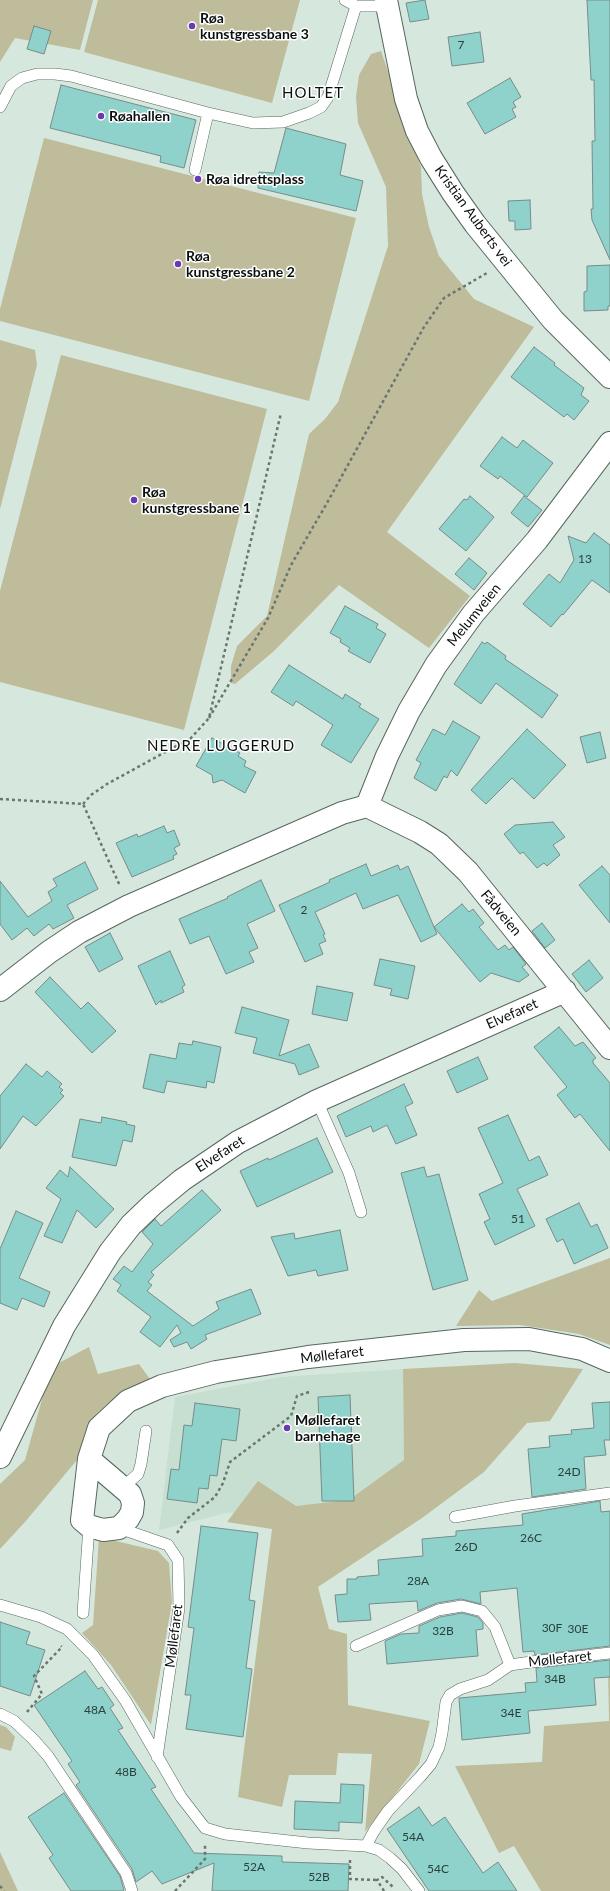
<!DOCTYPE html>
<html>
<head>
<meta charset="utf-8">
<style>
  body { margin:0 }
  canvas { display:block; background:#d6e8dd }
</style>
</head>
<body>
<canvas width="610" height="1891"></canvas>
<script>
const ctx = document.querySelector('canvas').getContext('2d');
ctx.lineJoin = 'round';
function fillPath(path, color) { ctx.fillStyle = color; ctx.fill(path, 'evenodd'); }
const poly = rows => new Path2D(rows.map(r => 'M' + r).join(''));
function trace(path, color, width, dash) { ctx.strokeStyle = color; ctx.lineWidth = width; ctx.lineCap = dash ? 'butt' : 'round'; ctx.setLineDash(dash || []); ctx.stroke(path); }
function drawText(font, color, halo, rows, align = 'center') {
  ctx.font = font + ' Lato,sans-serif'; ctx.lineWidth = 3; ctx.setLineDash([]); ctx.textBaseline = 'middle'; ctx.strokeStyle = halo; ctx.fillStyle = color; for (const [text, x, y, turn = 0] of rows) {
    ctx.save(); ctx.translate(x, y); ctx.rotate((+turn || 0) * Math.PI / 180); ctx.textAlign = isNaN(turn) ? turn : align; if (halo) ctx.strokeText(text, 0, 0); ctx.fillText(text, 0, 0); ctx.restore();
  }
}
fillPath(poly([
  [403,1369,404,1460,355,1505,226,1513,159,1530,175,1397,281,1377]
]), '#c6dfd0');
fillPath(poly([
  [0,0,93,0,80,50,15,38,0,62],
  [98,0,300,0,272,103,84,52],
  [381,51,421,167,422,194,429,227,439,256,474,299,534,327,387,532,470,596,429,648,339,585,274,651,235,684,231,683,231,666,237,646,267,616,309,434,325,419,338,402,388,246,386,187,358,123,356,97,359,75,371,54],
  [44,138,356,218,309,401,0,321,0,309],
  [0,340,35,350,37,365,0,509],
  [61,355,267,409,184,730,0,682,0,591],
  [610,1258,610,1345,579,1334,520,1325,456,1326,479,1290,492,1301],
  [89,1347,98,1374,139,1364,152,1382,122,1391,97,1413,77,1460,25,1522,0,1549,0,1484,25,1460,51,1367],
  [515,1363,583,1369,550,1421,527,1423,484,1472,422,1518,318,1587,329,1629,347,1634,348,1705,430,1721,419,1764,365,1832,372,1754,338,1753,336,1775,289,1775,282,1807,238,1797,272,1529,227,1522,258,1481,296,1506,349,1500,404,1460,403,1369],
  [99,1537,158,1551,169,1563,172,1602,151,1725,111,1665,82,1633,93,1625],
  [608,1668,610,1668,610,1891,541,1891,514,1846,499,1853,455,1766,542,1762,544,1726,609,1721],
  [0,1725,6,1727,15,1737,11,1751,0,1748],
  [0,1852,18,1891,0,1891]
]), '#bebc9a');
const building = poly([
  [425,0,429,19,410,22,406,3,425,0],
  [587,0,610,0,610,260,592,220,591,209,593,209,592,141,595,141,594,80,591,80,587,0],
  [34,26,51,31,44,54,27,49,34,26],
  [480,32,484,62,452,66,448,37,480,32],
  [510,78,521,97,513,102,516,107,512,109,516,117,485,134,467,103,510,78],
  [61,85,196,120,184,168,160,162,161,156,50,128,61,85],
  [286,128,346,144,340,175,363,181,356,211,258,188,259,172,274,173,286,128],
  [530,200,531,229,515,230,515,221,509,221,508,201,530,200],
  [610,265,610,306,608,306,608,310,584,311,584,292,587,291,587,266,610,265],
  [534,347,555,363,554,365,584,388,581,395,589,401,574,420,567,414,564,417,511,377,534,347],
  [502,437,517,448,523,440,553,463,527,497,500,476,498,479,480,466,502,437],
  [470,496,494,517,466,551,439,529,464,499,467,500,470,496],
  [524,496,542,510,528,527,511,513,524,496],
  [594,533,610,545,610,593,592,580,563,615,562,614,551,627,523,604,549,574,560,583,574,560,568,536,586,543,594,533],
  [469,558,487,573,474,590,455,574,469,558],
  [345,606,378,624,376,628,386,634,370,663,348,651,350,648,340,642,341,639,330,633,345,606],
  [482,642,485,644,487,642,506,656,505,659,558,695,542,718,496,683,481,704,454,684,482,642],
  [289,665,343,699,345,694,361,704,359,707,379,719,351,763,321,745,333,725,296,701,293,706,271,692,289,665],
  [453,721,480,737,457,776,451,770,447,778,444,776,436,791,414,778,421,763,416,760,433,729,445,735,453,721],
  [527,729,566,765,534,799,512,778,486,804,471,790,527,729],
  [600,732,606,758,587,763,580,737,600,732],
  [212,738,240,753,238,756,246,761,244,766,256,772,245,793,222,780,213,783,212,775,196,766,212,738],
  [553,822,565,837,553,845,560,855,547,866,544,863,537,868,523,852,520,854,504,834,515,825,553,822],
  [164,826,167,833,174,830,180,845,174,848,177,854,173,856,174,859,132,877,116,843,137,834,138,837,164,826],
  [85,862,98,889,67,905,74,918,53,929,49,924,34,936,27,928,12,940,0,924,0,881,28,917,52,901,48,892,57,886,53,879,85,862],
  [366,864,371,876,398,865,400,870,408,866,437,934,421,942,398,895,363,909,356,893,315,912,325,934,323,935,326,941,319,944,323,954,305,962,279,905,330,882,329,880,366,864],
  [602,866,610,875,610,923,579,885,602,866],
  [261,880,275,911,247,924,258,948,249,952,254,962,226,974,209,936,190,944,179,919,228,898,227,897,261,880],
  [462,904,469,912,473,909,484,923,479,927,498,950,505,945,509,950,513,947,526,964,522,967,529,975,519,982,491,973,480,982,434,927,462,904],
  [542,923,555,940,545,948,532,931,542,923],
  [110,933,123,959,99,972,85,947,110,933],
  [170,951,185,985,182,987,184,992,161,1003,161,1000,156,1005,138,966,170,951],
  [380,959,415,966,408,999,390,995,392,989,374,985,380,959],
  [589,960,603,978,586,992,572,974,589,960],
  [50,977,81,1009,88,1002,116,1031,92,1053,35,992,50,977],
  [317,986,353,993,347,1021,312,1014,317,986],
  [242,1007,289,1020,279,1056,309,1044,319,1067,299,1075,295,1064,253,1053,257,1038,235,1033,242,1007],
  [559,1027,575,1046,583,1042,596,1058,593,1060,593,1063,610,1083,610,1151,580,1114,575,1118,557,1095,567,1087,534,1047,559,1027],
  [193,1041,221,1047,214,1083,207,1081,206,1088,167,1081,164,1093,143,1088,150,1054,176,1059,179,1043,192,1045,193,1041],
  [478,1057,488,1079,457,1093,447,1071,478,1057],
  [26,1064,42,1077,47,1071,62,1084,59,1087,63,1090,60,1093,64,1096,36,1126,23,1116,0,1149,0,1096,26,1064],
  [404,1084,413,1103,405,1107,417,1135,396,1144,387,1125,373,1132,371,1126,346,1137,337,1116,404,1084],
  [508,1115,529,1161,539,1156,548,1175,517,1189,535,1226,495,1245,484,1222,490,1219,479,1194,503,1183,478,1128,508,1115],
  [102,1117,127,1122,126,1124,135,1126,132,1142,123,1140,116,1166,72,1157,80,1119,101,1123,102,1117],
  [317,1138,333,1172,257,1207,240,1171,268,1158,269,1160,317,1138],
  [70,1167,114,1209,96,1228,77,1210,62,1243,44,1236,61,1199,46,1188,60,1170,68,1177,70,1167],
  [424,1167,427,1177,439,1174,468,1280,433,1290,401,1173,424,1167],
  [202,1190,221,1210,151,1272,154,1275,148,1282,152,1285,147,1291,193,1326,219,1309,216,1302,251,1289,261,1314,205,1335,207,1339,191,1349,187,1342,174,1347,170,1340,181,1333,177,1325,160,1347,140,1332,151,1317,117,1291,121,1285,113,1279,124,1266,132,1272,153,1244,142,1232,155,1219,161,1226,202,1190],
  [579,1203,591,1227,597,1224,608,1248,574,1264,563,1239,557,1242,546,1219,579,1203],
  [16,1211,43,1223,19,1278,50,1292,44,1307,22,1298,17,1310,0,1303,0,1249,16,1211],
  [340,1230,348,1270,318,1276,316,1270,288,1276,271,1237,294,1233,295,1239,340,1230],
  [350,1395,354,1501,322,1501,318,1397,350,1395],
  [610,1402,610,1440,604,1440,606,1455,584,1457,586,1489,532,1497,528,1449,550,1447,549,1436,572,1434,571,1430,594,1428,592,1403,610,1402],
  [195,1403,240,1409,236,1441,222,1439,217,1476,210,1475,208,1489,199,1488,197,1503,167,1499,171,1469,179,1470,184,1425,192,1426,195,1403],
  [600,1501,601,1512,610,1511,610,1646,535,1655,534,1651,523,1652,517,1588,480,1592,481,1604,461,1599,437,1603,418,1611,417,1601,369,1604,371,1620,338,1622,335,1595,347,1594,347,1579,357,1579,357,1577,379,1575,378,1560,423,1556,422,1539,456,1536,456,1531,523,1525,522,1514,600,1501],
  [201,1526,258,1533,249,1600,255,1601,246,1668,252,1669,243,1737,186,1729,191,1695,185,1695,194,1628,188,1627,201,1526],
  [462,1613,478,1617,483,1623,483,1629,476,1630,478,1656,387,1664,385,1641,401,1634,419,1633,419,1626,440,1617,462,1613],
  [0,1622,30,1632,26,1644,45,1650,30,1696,0,1686,0,1622],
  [610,1660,610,1677,594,1678,596,1705,528,1711,530,1733,462,1740,459,1698,526,1692,525,1683,537,1682,536,1668,610,1660],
  [85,1671,98,1689,102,1687,114,1705,110,1708,123,1728,118,1730,156,1787,151,1789,194,1853,282,1856,282,1862,349,1864,348,1891,212,1891,214,1863,162,1884,152,1871,136,1882,132,1869,76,1785,80,1782,68,1764,72,1761,34,1705,85,1671],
  [341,1784,364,1785,362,1823,339,1822,339,1831,294,1829,295,1801,340,1803,341,1784],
  [64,1793,120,1876,124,1890,123,1891,71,1891,49,1858,53,1855,28,1817,64,1793],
  [419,1807,432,1826,445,1817,483,1873,498,1862,517,1891,429,1891,387,1829,419,1807]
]);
fillPath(building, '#8ed2cb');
trace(building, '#778c89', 1);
const lane = poly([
  [345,0,356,6],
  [0,107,11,86,22,78,37,74,55,74,71,76,208,113,253,123,283,122,309,113,321,107,328,97,356,6,387,6],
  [195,170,208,113],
  [317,1101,349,1173,361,1212],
  [123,1487,138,1474,141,1464,146,1431],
  [455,1517,515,1506,610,1493],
  [119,1528,168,1545,178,1560,179,1608,157,1757],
  [0,1605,41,1617,67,1629,93,1655,125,1700,181,1797,205,1828,225,1834,308,1843,366,1846,379,1850,390,1858,402,1869,419,1891],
  [83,1613,89,1526],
  [356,1646,438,1610,462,1606,482,1611,495,1627,510,1665],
  [0,1714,14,1721,33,1739,48,1756,126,1873,132,1891],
  [366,1846,374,1831,388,1811,420,1777,431,1764,439,1747,442,1733,446,1702,450,1695,460,1689,488,1680,510,1665,531,1662,610,1653]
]);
const street = poly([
  [386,0,406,99,417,131,431,158,453,193,475,224,553,320,610,377],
  [367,806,387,756,409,711,436,665,473,614,537,540,610,443],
  [367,806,420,832,439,844,468,872,610,1048],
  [0,990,49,952,79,932,129,906,342,813,367,806],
  [0,1457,64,1326,110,1252,131,1225,153,1204,182,1180,238,1142,317,1101,565,991],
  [89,1459,130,1494,133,1503,132,1512,128,1519,119,1528,103,1530,89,1526,82,1520,89,1459,99,1428,128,1401,162,1386,216,1372,308,1357,464,1340,529,1339,582,1349,610,1361]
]);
trace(lane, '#57675e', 12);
trace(street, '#57675e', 24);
trace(poly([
  [209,718,268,618,291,565,327,503,424,327,444,298,487,273],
  [0,799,83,804,120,886],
  [83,804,91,795,107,784,191,738,209,718,281,413],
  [177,1533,188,1518,215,1497,223,1483,230,1462,291,1416,297,1396,309,1392],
  [27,1712,42,1694,34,1676,62,1647,61,1646],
  [350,1860,350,1879,377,1880],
  [0,1886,4,1891],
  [175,1891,205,1859,205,1844],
  [384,1891,377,1880,382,1877,393,1887]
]), '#6a766f', 2.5, [3, 3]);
trace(lane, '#fff', 11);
trace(street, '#fff', 22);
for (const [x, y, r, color] of [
  [192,26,4,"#6c39b0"],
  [101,116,4,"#6c39b0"],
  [198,179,4,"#6c39b0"],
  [178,264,4,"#6c39b0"],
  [134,500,4,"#6c39b0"],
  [287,1428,4,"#6c39b0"]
]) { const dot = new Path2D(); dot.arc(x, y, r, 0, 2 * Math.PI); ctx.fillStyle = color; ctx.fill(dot); trace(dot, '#fff', 1.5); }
drawText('12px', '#2b403c', null, [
  ["7",461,45],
  ["13",585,559],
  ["2",304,910],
  ["51",518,1219],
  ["24D",569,1472],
  ["26C",531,1538],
  ["26D",466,1547],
  ["28A",418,1581],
  ["30F",552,1628],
  ["30E",578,1629],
  ["32B",443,1631],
  ["34B",555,1679],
  ["48A",95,1710],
  ["34E",511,1713],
  ["48B",126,1772],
  ["54A",413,1837],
  ["52A",254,1867],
  ["54C",438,1869],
  ["52B",319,1877]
]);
drawText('bold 14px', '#0a100d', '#fff', [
  ["Røa",200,18],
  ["kunstgressbane 3",200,34],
  ["Røahallen",109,116],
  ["Røa idrettsplass",206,179],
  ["Røa",186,256],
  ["kunstgressbane 2",186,272],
  ["Røa",142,492],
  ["kunstgressbane 1",142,508],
  ["Møllefaret",295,1420],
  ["barnehage",295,1436]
], 'left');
drawText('14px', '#0a100d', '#fff', [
  ["Kristian Auberts vei",473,216,54],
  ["Melumveien",474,615,-51],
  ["Fådveien",501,913,50],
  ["Elvefaret",512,1014,-24],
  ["Elvefaret",220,1154,-33],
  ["Møllefaret",332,1355,-7],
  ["Møllefaret",174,1636,-83],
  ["Møllefaret",560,1659,-6]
]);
ctx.letterSpacing = '1px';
drawText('15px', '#0a100d', '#fff', [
  ["HOLTET",313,93],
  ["NEDRE LUGGERUD",221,746]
]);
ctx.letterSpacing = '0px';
</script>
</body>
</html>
